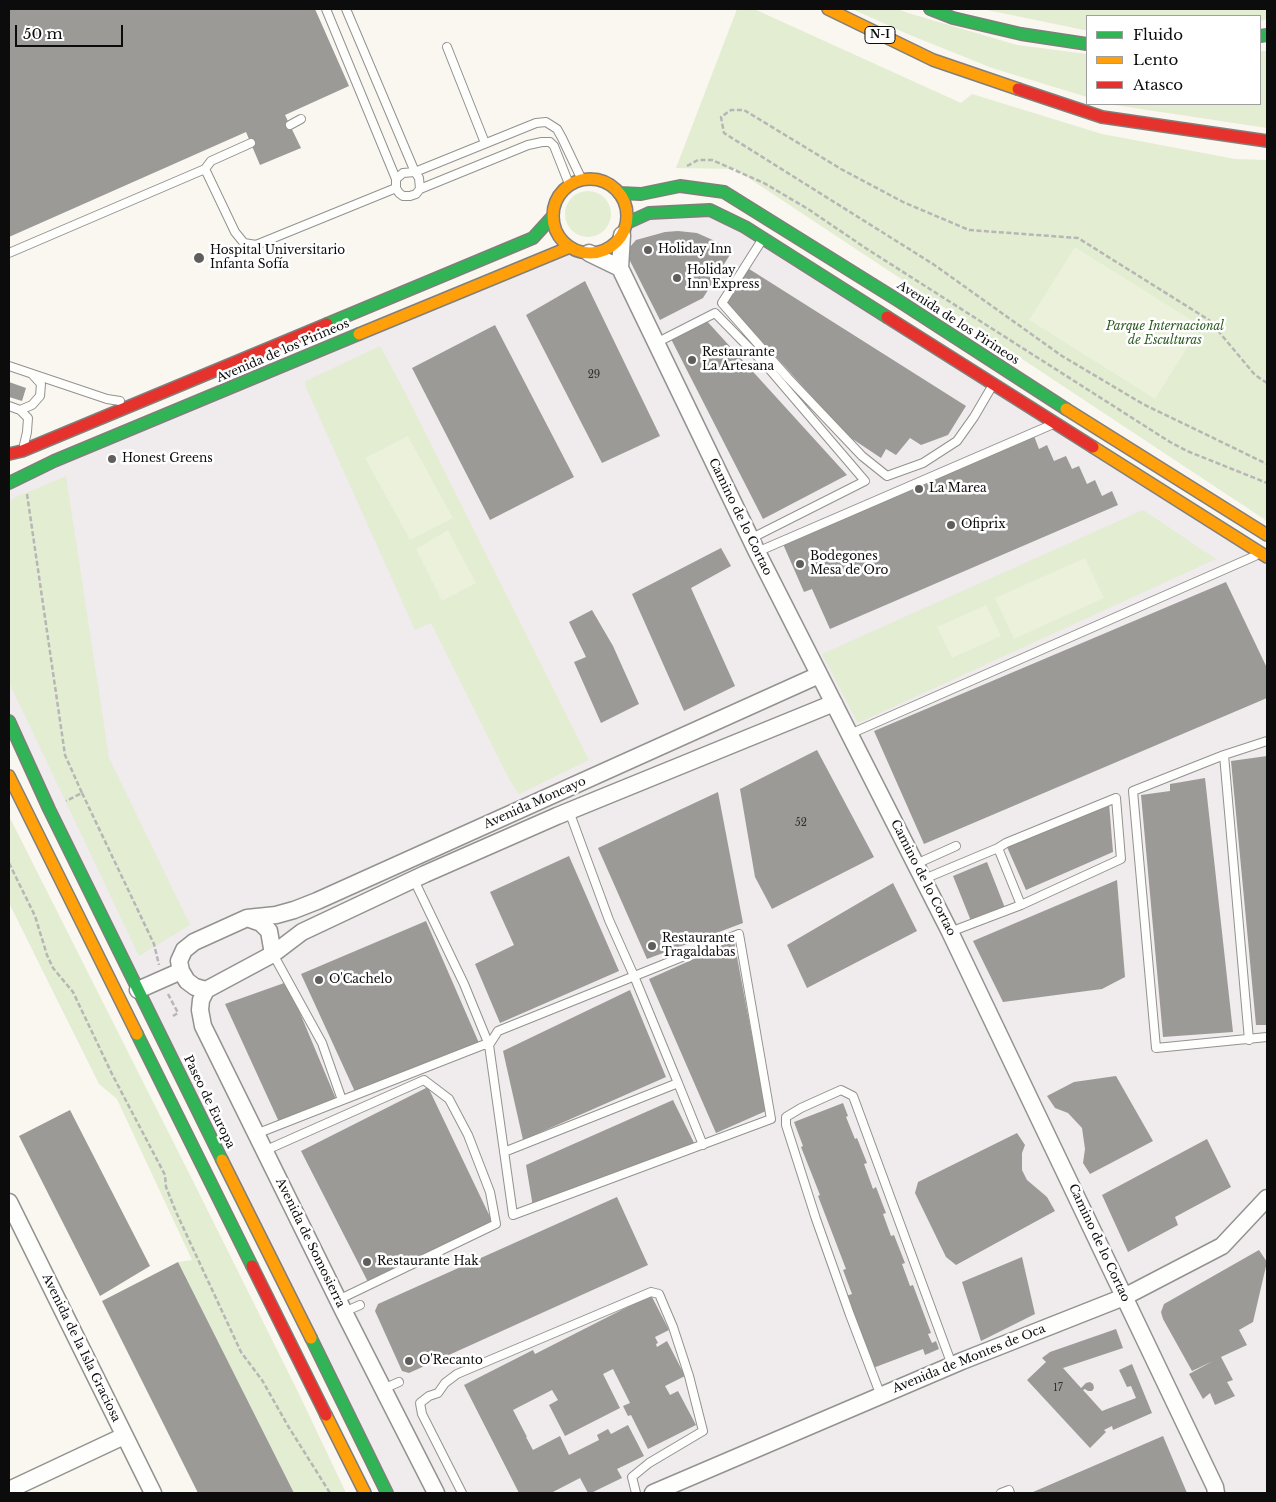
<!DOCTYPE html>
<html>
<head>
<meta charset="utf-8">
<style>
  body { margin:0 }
  #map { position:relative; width:1276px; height:1502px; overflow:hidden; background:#f9f7f0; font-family:"Libre Baskerville",serif }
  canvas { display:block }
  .frame { position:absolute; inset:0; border:10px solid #0c0c0c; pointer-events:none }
  .legend { position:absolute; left:1086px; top:15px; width:175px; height:90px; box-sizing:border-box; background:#fff; border:1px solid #9e9e9e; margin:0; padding:6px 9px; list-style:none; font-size:15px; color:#0c0c0c }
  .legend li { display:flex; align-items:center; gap:10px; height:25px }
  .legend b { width:25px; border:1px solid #9e9e9e }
  .scale { position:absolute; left:15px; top:25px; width:108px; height:22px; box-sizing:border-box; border:2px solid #0c0c0c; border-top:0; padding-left:6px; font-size:15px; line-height:18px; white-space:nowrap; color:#0c0c0c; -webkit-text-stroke:4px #fff; paint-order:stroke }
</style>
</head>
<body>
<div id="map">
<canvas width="1276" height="1502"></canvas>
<div class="frame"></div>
<ul class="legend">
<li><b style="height:6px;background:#30b455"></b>Fluido</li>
<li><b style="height:6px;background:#ff9f0a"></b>Lento</li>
<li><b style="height:6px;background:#e5322d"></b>Atasco</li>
</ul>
<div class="scale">50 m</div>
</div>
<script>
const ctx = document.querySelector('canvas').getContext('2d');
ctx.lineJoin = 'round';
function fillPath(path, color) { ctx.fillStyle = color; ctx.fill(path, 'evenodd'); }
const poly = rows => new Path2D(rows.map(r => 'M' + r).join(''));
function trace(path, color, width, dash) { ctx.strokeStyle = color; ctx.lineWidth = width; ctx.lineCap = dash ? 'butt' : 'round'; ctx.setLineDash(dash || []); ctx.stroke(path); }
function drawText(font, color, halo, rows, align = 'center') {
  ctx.font = font + ' "Libre Baskerville",serif'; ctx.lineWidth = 5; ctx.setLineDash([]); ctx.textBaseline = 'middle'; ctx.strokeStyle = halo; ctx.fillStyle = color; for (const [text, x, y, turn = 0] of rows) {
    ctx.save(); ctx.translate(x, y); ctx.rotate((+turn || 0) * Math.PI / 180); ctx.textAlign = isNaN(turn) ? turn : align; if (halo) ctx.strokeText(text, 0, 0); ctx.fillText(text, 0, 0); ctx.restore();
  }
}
fillPath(poly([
  [710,210,1267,557,1267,1493,387,1493,9,721,9,483,570,247,589,253,610,247,622,235,649,213]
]), '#f0ebed');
fillPath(poly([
  [737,9,754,9,961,103,972,94,1102,134,1235,159,1267,160,1267,521,735,169,676,168],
  [852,9,898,9,908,13,1017,45,1087,54,1087,97,992,68,910,35],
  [982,9,1267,9,1267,19,1260,21,1260,16,1087,16,1087,30,1084,30],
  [1260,51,1267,51,1267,128,1108,104,1260,104],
  '565 214a23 23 0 1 1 46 0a23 23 0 1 1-46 0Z',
  [380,346,406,394,589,760,519,794,509,779,431,623,415,630,305,385,306,381],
  [66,476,109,758,190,925,139,956,9,682,9,503,14,498],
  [1143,510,1216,559,858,723,822,654],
  [9,816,196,1187,300,1396,346,1493,294,1493,178,1262,192,1260,117,1099,99,1084,9,903]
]), '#e2edd2');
fillPath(poly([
  [1075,247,1201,326,1155,399,1029,320],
  [408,436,453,518,410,540,365,458],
  [448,530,476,583,442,601,416,549],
  [1085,558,1104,598,1014,639,995,598],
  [986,605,1001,636,952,658,937,627]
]), '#ebf1db');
fillPath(poly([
  [9,9,315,9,349,86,285,115,301,148,260,165,246,132,9,237],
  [678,231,697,233,715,241,731,253,703,298,660,320,628,257,629,248,636,240,665,232],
  [746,267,966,406,948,435,921,445,910,438,896,455,886,449,881,458,848,436,725,301],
  [585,281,660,436,602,463,526,315],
  [705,319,847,475,763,519,671,339],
  [495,325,574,477,490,520,412,368],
  [9,382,26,388,22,401,9,397],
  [1034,436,1039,449,1047,445,1054,461,1066,456,1072,469,1079,466,1087,484,1095,480,1102,496,1112,491,1118,505,830,629,812,589,804,592,783,544],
  [721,548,731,566,691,588,735,686,684,711,632,594],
  [1226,582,1267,668,1267,698,924,844,874,731],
  [592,610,613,646,639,704,601,723,574,662,586,657,569,622],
  [817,750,874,857,772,909,755,877,740,789],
  [1267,756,1267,1025,1256,1025,1231,761],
  [1205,778,1233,1032,1163,1037,1141,795,1170,791,1170,784],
  [718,792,743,923,647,959,598,848],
  [1109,803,1113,852,1026,890,1007,847],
  [569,856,619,971,500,1023,475,964,514,945,490,892],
  [987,862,1005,908,971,921,953,876],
  [1117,880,1125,977,1102,989,1003,1002,973,941],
  [893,883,917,931,807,988,787,945],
  [426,921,479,1043,356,1094,301,974],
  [734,941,766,1111,716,1133,649,979],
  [287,982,336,1099,279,1122,225,1004],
  [630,990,666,1077,523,1140,503,1051],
  [1116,1076,1153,1141,1090,1174,1083,1163,1085,1149,1082,1128,1068,1113,1055,1108,1047,1096,1074,1082],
  [428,1087,493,1223,369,1284,301,1151],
  [673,1100,696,1147,533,1207,526,1165],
  [843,1103,848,1116,846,1117,855,1139,857,1138,867,1163,864,1164,873,1189,876,1187,886,1213,883,1214,891,1236,894,1235,905,1263,902,1264,910,1286,913,1285,931,1333,928,1334,932,1343,936,1341,939,1349,925,1355,923,1349,873,1368,846,1296,852,1294,843,1270,846,1269,818,1196,820,1195,801,1147,803,1146,794,1122],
  [70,1110,150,1266,100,1296,19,1136],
  [1017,1133,1025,1145,1022,1153,1022,1170,1027,1180,1047,1197,1055,1211,956,1265,946,1257,915,1193,918,1182],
  [1207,1139,1231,1187,1175,1217,1178,1225,1128,1252,1102,1195],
  [617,1197,648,1265,409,1373,402,1371,375,1311,378,1304],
  [1259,1250,1267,1262,1253,1322,1239,1330,1247,1345,1221,1357,1233,1380,1227,1382,1235,1396,1215,1405,1210,1393,1203,1399,1189,1374,1213,1361,1192,1371,1163,1319,1161,1312,1164,1304],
  [1022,1257,1035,1314,981,1341,962,1282],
  [178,1262,294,1493,198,1493,102,1301],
  [651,1295,669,1330,655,1337,658,1343,656,1344,657,1347,667,1341,685,1376,665,1386,670,1395,678,1391,696,1425,648,1449,631,1415,628,1416,623,1406,630,1403,613,1369,603,1374,620,1408,565,1436,549,1405,558,1400,552,1390,513,1410,527,1437,526,1437,533,1450,560,1436,569,1455,599,1440,597,1435,608,1429,611,1434,628,1425,644,1456,617,1469,622,1478,591,1493,588,1493,580,1478,551,1493,519,1493,464,1385,533,1350,535,1354],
  [1116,1329,1123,1348,1063,1368,1081,1388,1086,1383,1090,1382,1093,1384,1094,1388,1092,1391,1088,1391,1085,1389,1083,1390,1102,1411,1136,1398,1131,1386,1127,1387,1119,1370,1132,1364,1152,1413,1113,1430,1112,1426,1104,1430,1106,1432,1090,1448,1027,1380,1046,1362,1042,1358,1050,1352],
  [1163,1436,1187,1493,1033,1493,1033,1492]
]), '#9c9a96');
const lane = poly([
  [326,9,396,179],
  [346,9,415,172,536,123,546,122,557,129,562,138,582,180],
  [447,47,485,143],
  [290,125,301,119],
  [205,169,211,161,251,143],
  [420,189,419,178,415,172,403,173,396,179,396,188,399,193,403,196,410,196,416,194,420,189,528,145,542,142,550,142,554,146,569,184],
  [762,240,722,303,788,378,862,456,887,476,923,463,957,441,974,417,991,388],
  [9,253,205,169,235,232,244,243,256,245,396,188],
  [656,343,715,313,765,364,865,481,750,539],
  [9,366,107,399,120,401],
  [9,406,20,410,28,418,27,432,24,445],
  [20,410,32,405,40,396,41,384,32,374],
  [757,552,1051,425],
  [850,734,1255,556],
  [1267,741,1224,755,1133,791,1156,1048,1267,1037],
  [1224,755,1249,1040],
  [916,864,956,846],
  [924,879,998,848,1021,905],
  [414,880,464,984,489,1045],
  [950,932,1021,905,1121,859,1116,798,1006,843,998,848],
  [273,954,322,1043,342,1100],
  [678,1083,703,1145],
  [256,1134,483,1045,489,1045,513,1215,771,1119,739,934,498,1031,489,1045],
  [264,1151,424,1080,449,1099,468,1135,490,1192,496,1224,338,1300],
  [504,1152,678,1083,634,976,609,920,569,811],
  [344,1312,360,1305],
  [383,1389,399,1382],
  [881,1396,850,1315,816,1219,786,1125,786,1117,801,1108,841,1090,853,1096,952,1365],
  [462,1493,422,1414,420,1403,429,1396,438,1393,445,1383,457,1374,651,1292,659,1294,673,1327,689,1376,703,1431,649,1463,632,1477,636,1493],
  [1001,1493,1009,1490,1010,1493]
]);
const street = poly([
  [622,235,620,268,757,552,950,932,1215,1487,1216,1493],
  [589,253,620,268],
  [247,918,276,915,294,910,317,901,819,675],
  [247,918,261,923,269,931,273,954,206,990,195,987,187,981,181,971,179,961,184,950,194,942,247,918],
  [273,954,302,932,425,874,557,816,834,703],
  [138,990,181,971],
  [206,990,201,1000,200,1010,203,1026,344,1312,436,1493],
  [9,1202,153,1493],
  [9,1490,124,1436],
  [653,1493,962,1361,1124,1297,1222,1246,1267,1198]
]);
const fast = poly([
  [930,9,953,18,1021,34,1087,44],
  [1260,36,1267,35],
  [619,193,641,194,680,186,724,192,899,301,1066,409],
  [627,223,649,213,710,210,745,227,887,317],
  [327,324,533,238,553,216],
  [9,483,54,461,359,334],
  [9,721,49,809,222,1160],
  [137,1034,252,1266],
  [311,1338,387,1493]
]);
const slow = poly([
  [828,9,933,60,1018,89],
  '553 216a37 37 0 1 1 74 0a37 37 0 1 1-74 0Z',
  [359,334,570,247],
  [1066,409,1267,535],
  [1093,447,1267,557],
  [9,776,137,1034],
  [222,1160,311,1338],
  [326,1415,365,1493]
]);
const jam = poly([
  [1018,89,1102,117,1267,141],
  [887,317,1093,447],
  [9,454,22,451,327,324],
  [252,1266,326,1415]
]);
trace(lane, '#93928f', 10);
trace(street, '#93928f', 19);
trace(fast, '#807f7c', 14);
trace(slow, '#807f7c', 14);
trace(jam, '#807f7c', 14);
trace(poly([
  [687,166,698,160,712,160,764,183,808,209,867,249,1170,442,1187,451,1267,483],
  [1267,383,1255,375,1209,320,1078,238,969,230,903,202,841,169,744,110,731,110,721,117,724,133,933,264,1062,356,1143,404,1267,464],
  [27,494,65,755,82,793,66,801],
  [82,793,154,944,159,965],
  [9,863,35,916,47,955,53,968,73,992,112,1074,165,1175,166,1187,176,1212,241,1352,262,1380,288,1426,330,1493],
  [168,994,178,1013,173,1016]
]), '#b7b6b5', 2.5, [5, 2.5]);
trace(lane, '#fefefd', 8);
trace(street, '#fefefd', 16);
trace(fast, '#30b455', 11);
trace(slow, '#ff9f0a', 11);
trace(jam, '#e5322d', 11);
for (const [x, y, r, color] of [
  [648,250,5,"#5f5e5c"],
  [199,258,6,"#5f5e5c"],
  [677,278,5,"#5f5e5c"],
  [692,360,5,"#5f5e5c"],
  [112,459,5,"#5f5e5c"],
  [919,489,5,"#5f5e5c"],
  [951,525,5,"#5f5e5c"],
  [800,564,5,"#5f5e5c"],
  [652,946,5,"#5f5e5c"],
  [319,980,5,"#5f5e5c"],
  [367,1262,5,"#5f5e5c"],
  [409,1361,5,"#5f5e5c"]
]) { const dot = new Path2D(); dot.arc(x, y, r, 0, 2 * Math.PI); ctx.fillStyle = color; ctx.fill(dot); trace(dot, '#fff', 2); }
drawText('10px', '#30302e', null, [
  ["29",594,375],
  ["52",801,823],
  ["17",1058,1388]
]);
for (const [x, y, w] of [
  [880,35,30]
]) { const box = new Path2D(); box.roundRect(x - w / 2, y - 8.5, w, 17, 4); ctx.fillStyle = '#fff'; ctx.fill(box); trace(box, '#0c0c0c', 1); }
drawText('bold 11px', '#0c0c0c', null, [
  ["N-I",880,35]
]);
drawText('12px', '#0c0c0c', '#fff', [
  ["Holiday Inn",658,250],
  ["Hospital Universitario",210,251],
  ["Infanta Sofía",210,265],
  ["Holiday",687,271],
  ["Inn Express",687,285],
  ["Restaurante",702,353],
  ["La Artesana",702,367],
  ["Honest Greens",122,459],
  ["La Marea",929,489],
  ["Ofiprix",961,525],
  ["Bodegones",810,557],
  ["Mesa de Oro",810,571],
  ["Restaurante",662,939],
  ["Tragaldabas",662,953],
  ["O'Cachelo",329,980],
  ["Restaurante Hak",377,1262],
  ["O'Recanto",419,1361]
], 'left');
drawText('12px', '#0c0c0c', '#fff', [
  ["Avenida de los Pirineos",958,323,33],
  ["Avenida de los Pirineos",283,351,-23],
  ["Camino de lo Cortao",740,517,64],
  ["Avenida Moncayo",535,803,-24],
  ["Camino de lo Cortao",923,878,63],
  ["Paseo de Europa",209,1102,64],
  ["Avenida de Somosierra",310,1243,64],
  ["Camino de lo Cortao",1099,1243,65],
  ["Avenida de la Isla Graciosa",81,1348,64],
  ["Avenida de Montes de Oca",969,1359,-22]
]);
drawText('italic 12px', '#2e5c23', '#fff', [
  ["Parque Internacional",1165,327],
  ["de Esculturas",1165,341]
]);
</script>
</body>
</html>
